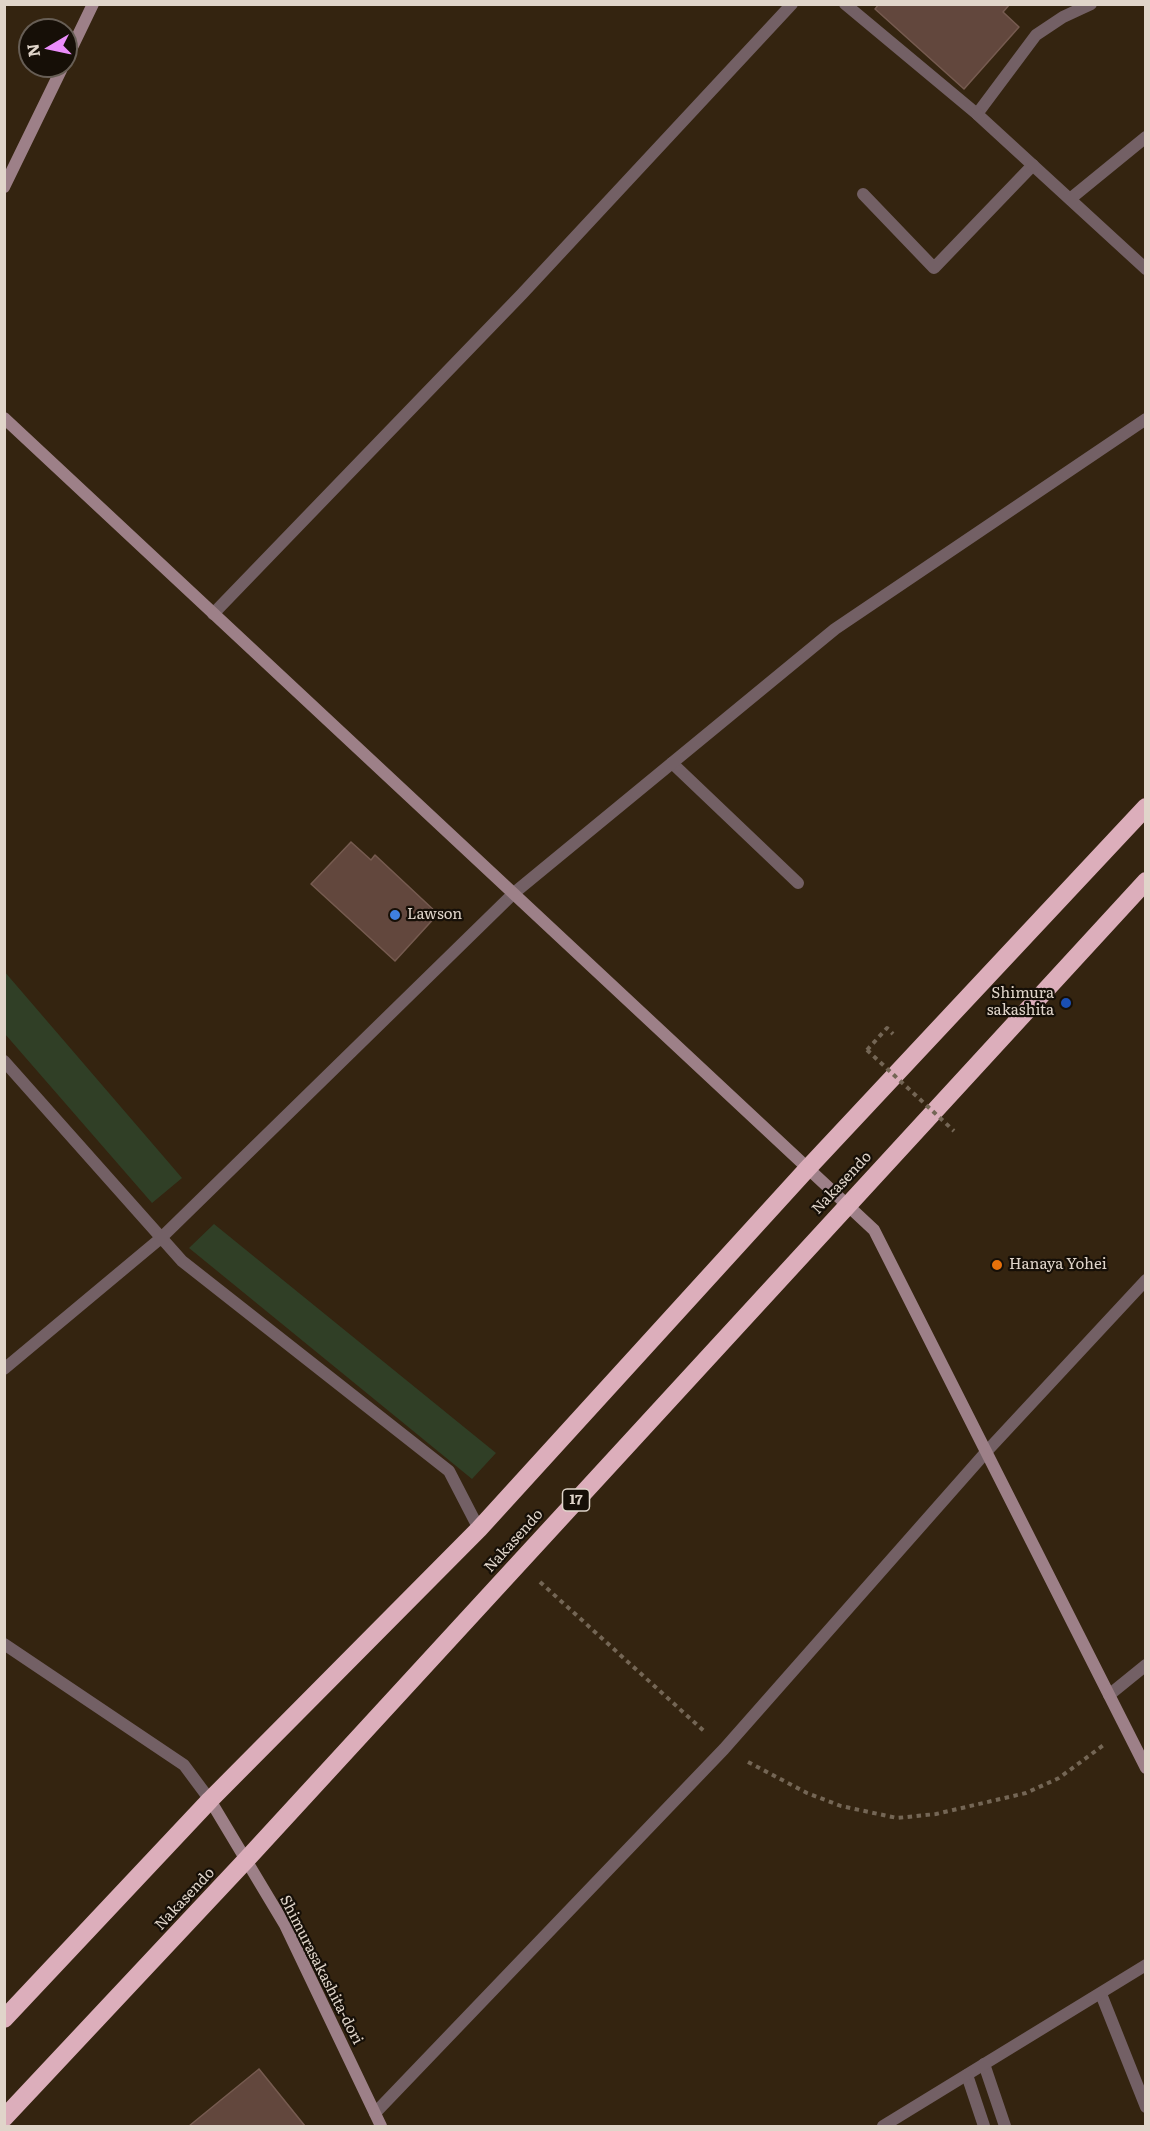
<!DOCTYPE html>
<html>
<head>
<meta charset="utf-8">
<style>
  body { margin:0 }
  #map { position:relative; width:1150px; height:2131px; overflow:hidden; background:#342410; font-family:Literata,serif }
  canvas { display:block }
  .frame { position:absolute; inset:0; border:6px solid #e0d5ca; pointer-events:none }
  .north { position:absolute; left:18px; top:18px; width:60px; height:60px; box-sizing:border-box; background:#160f07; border:2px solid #675e55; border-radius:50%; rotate:261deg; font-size:16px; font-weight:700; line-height:24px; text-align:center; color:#e0d5ca }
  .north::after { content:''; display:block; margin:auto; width:21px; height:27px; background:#eb8dfb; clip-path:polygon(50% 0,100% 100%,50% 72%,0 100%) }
</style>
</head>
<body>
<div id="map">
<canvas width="1150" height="2131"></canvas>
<div class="frame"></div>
<div class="north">N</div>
</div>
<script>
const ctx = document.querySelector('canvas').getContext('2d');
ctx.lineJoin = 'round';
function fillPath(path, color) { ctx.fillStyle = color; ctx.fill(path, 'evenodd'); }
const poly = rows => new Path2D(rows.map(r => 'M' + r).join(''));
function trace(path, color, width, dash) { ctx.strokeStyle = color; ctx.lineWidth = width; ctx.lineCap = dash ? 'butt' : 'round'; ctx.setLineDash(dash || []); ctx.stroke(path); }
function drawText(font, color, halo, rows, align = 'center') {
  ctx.font = font + ' Literata,serif'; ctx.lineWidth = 4.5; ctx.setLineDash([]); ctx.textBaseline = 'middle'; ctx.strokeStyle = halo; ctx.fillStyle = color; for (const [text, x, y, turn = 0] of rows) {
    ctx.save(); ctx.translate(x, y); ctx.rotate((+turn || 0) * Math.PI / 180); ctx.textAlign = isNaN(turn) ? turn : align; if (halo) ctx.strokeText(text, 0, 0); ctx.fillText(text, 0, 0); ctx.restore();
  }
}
fillPath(poly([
  [4,971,182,1178,152,1203,5,1034],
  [214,1224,496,1453,472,1479,189,1248]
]), '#303f26');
const building = poly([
  [879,4,1010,4,1003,12,1019,27,964,89,875,9,879,4],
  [351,842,371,860,375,855,438,914,395,961,311,884,351,842],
  [259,2069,305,2126,189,2126,259,2069]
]);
fillPath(building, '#62473d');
trace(building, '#765b50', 1.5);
trace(poly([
  [867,1050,887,1028,893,1034],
  [540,1582,705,1732],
  [748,1762,807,1793,841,1806,897,1818,936,1814,1026,1793,1059,1778,1105,1744]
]), '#746655', 4, [4.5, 4.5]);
trace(poly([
  [977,114,1036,35,1063,17,1091,4],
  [863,194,934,268,1033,165],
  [672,763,798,883],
  [1101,1994,1146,2107],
  [984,2064,1005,2126],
  [967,2075,984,2126]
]), '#736065', 12);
trace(poly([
  [845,4,977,114,1146,269],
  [1070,199,1146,137],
  [213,614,522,294,792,4],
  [4,1061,182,1261,449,1471,479,1529],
  [4,1369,161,1238,514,893,835,629,1146,419],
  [4,1644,184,1765,210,1800],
  [1109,1695,1146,1665],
  [375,2113,724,1749,987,1451,1146,1280],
  [883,2126,1146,1965]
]), '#736065', 12);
trace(poly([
  [66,60,93,4],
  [4,187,63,66],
  [4,418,874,1230,1146,1768],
  [210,1800,285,1925,381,2126]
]), '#9d8088', 12);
trace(poly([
  [4,2019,210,1800,479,1529,808,1168,1146,807],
  [4,2118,246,1860,1146,881]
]), '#dcaebb', 18);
trace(poly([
  [867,1050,954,1131]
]), '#746655', 4, [4.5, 4.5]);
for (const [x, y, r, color] of [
  [395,915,6,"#3f7fe0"],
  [1066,1003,6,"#1a4fb4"],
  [997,1265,6,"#e8710a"]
]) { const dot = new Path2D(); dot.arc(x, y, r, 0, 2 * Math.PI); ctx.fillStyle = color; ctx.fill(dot); trace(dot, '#160f07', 2); }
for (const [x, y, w] of [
  [576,1500,27]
]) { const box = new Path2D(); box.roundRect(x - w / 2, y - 11, w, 22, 4.5); ctx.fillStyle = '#160f07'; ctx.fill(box); trace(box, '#e0d5ca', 1.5); }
drawText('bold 14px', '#e0d5ca', null, [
  ["17",576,1500]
]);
drawText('15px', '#e0d5ca', '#160f07', [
  ["Lawson",407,915],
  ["Shimura",1054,994,"right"],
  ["sakashita",1054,1011,"right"],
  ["Hanaya Yohei",1009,1265]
], 'left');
drawText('15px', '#e0d5ca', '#160f07', [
  ["Nakasendo",842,1183,-47],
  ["Nakasendo",514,1541,-48],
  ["Nakasendo",185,1899,-47],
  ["Shimurasakashita-dori",321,1970,63]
]);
</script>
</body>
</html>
